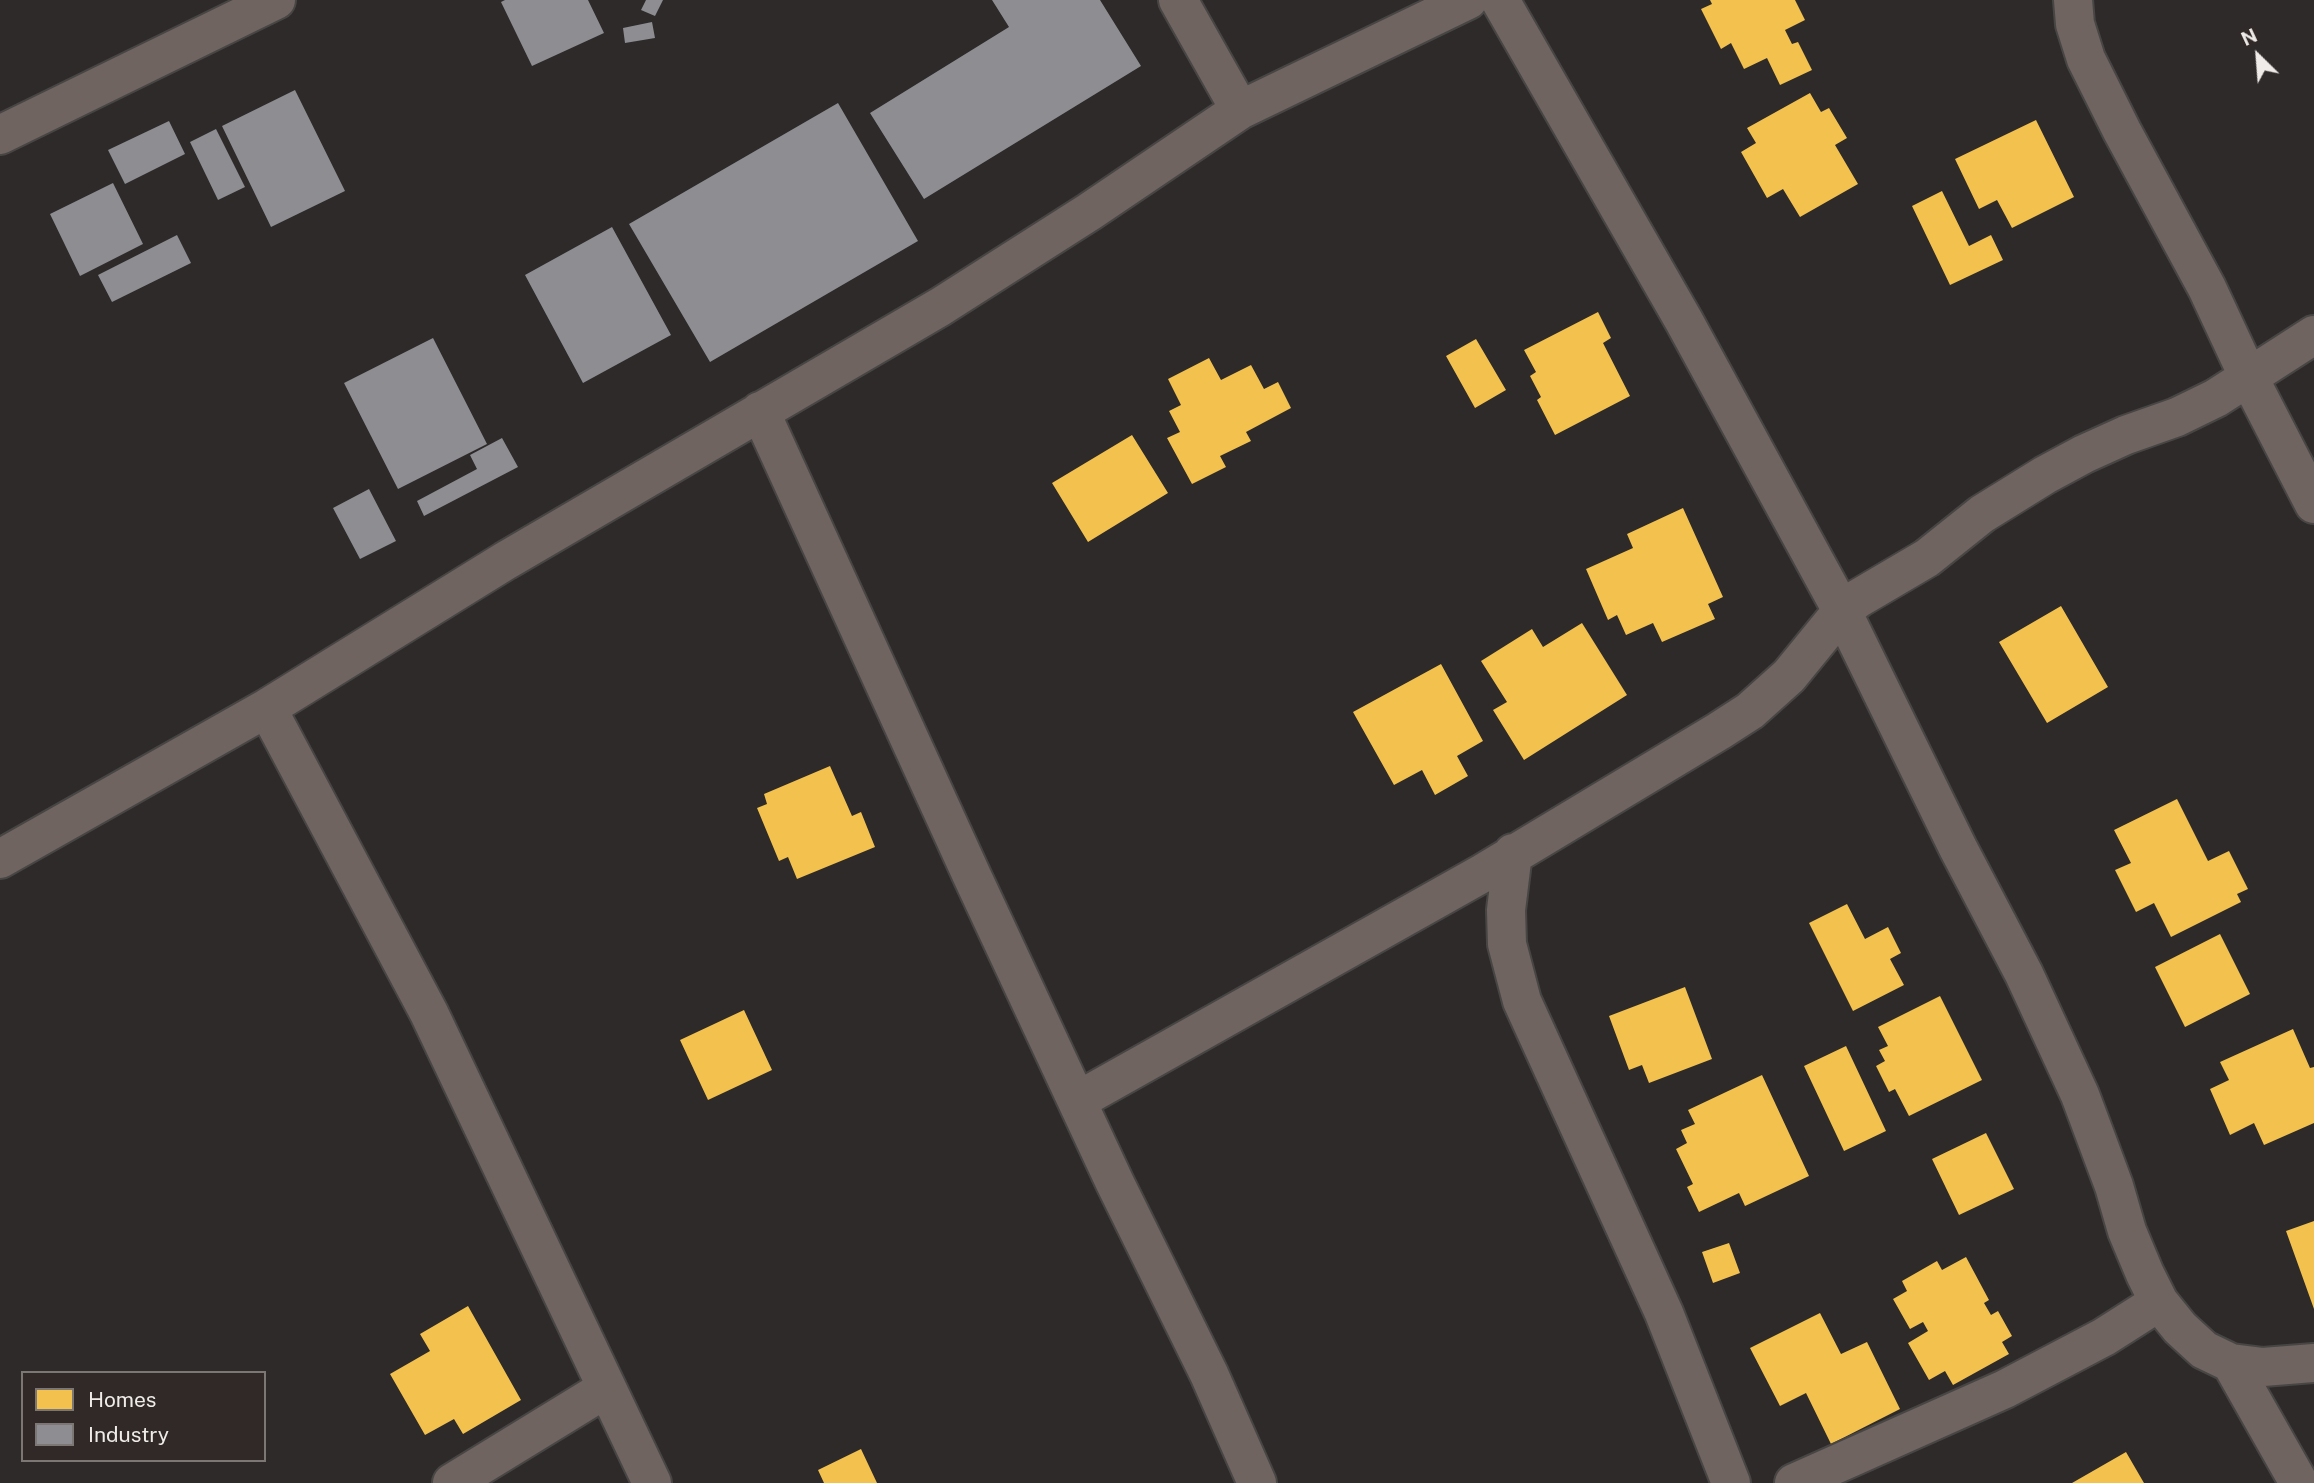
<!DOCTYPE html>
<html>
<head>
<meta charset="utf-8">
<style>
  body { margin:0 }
  #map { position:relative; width:2314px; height:1483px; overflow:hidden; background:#2e2a29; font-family:"Public Sans",sans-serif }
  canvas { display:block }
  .legend { position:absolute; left:21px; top:1371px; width:245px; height:91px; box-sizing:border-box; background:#302927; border:2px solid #7c7775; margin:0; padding:9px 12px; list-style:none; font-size:21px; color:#efebe9 }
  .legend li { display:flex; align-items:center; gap:14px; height:35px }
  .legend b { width:35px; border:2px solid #7c7775 }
  .north { position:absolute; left:2223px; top:21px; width:70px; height:70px; -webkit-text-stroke:5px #302927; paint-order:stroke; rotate:335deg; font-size:19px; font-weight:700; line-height:28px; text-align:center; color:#efebe9 }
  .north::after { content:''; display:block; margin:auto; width:24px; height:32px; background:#efebe9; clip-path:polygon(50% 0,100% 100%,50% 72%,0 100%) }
</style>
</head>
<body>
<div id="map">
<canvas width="2314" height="1483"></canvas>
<ul class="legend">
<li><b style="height:19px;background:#f2c14e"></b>Homes</li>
<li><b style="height:19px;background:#8d8d92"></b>Industry</li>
</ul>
<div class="north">N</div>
</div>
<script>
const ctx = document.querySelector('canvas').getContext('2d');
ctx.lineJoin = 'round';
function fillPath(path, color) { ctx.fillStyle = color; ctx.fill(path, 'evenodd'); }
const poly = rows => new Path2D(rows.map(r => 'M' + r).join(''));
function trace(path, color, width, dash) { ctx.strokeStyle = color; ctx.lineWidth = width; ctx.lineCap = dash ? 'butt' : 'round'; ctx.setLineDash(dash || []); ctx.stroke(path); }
fillPath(poly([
  [1710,0,1795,0,1805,20,1785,30,1792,44,1798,42,1812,70,1780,85,1767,58,1744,69,1731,43,1721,49,1701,9,1712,4],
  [1810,93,1821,112,1829,108,1847,138,1835,145,1858,184,1800,217,1783,189,1767,198,1741,152,1756,143,1747,128],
  [2036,120,2074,197,2012,228,1997,200,1979,209,1955,159],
  [1942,191,1969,246,1991,235,2003,260,1950,285,1912,206],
  [1598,312,1611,338,1603,343,1630,396,1555,435,1537,400,1541,397,1530,376,1536,372,1524,350],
  [1476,339,1506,390,1475,408,1446,356],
  [1209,358,1221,380,1251,365,1264,389,1278,382,1291,408,1246,432,1251,441,1220,456,1226,467,1192,484,1167,438,1180,432,1169,411,1181,405,1168,379],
  [1132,435,1168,493,1088,542,1052,483],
  [1683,508,1723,597,1708,604,1715,619,1662,642,1653,623,1626,635,1617,615,1608,620,1586,569,1633,548,1627,534],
  [2061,606,2108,687,2047,723,1999,642],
  [1582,623,1627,695,1524,760,1493,710,1507,702,1481,661,1532,629,1543,647],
  [1441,664,1483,741,1457,756,1468,776,1435,795,1422,770,1394,785,1353,712],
  [830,766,852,816,861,812,875,847,797,879,788,857,779,861,757,808,767,804,764,794],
  [2177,799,2208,861,2229,851,2248,889,2237,894,2241,902,2171,937,2154,903,2136,912,2115,870,2131,863,2114,830],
  [1847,904,1865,939,1888,927,1901,953,1890,959,1904,985,1853,1011,1809,923],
  [2220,934,2250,994,2185,1027,2155,967],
  [1685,987,1712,1059,1649,1083,1642,1065,1629,1070,1609,1016],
  [1940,996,1982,1080,1909,1116,1895,1089,1889,1092,1876,1066,1885,1061,1879,1050,1888,1046,1878,1027],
  [744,1010,772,1070,708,1100,680,1040],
  [2293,1029,2310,1068,2314,1067,2314,1123,2264,1145,2254,1123,2230,1135,2210,1089,2229,1080,2220,1062],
  [1846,1046,1886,1131,1844,1151,1804,1066],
  [1762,1075,1809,1176,1745,1206,1739,1193,1699,1212,1687,1187,1693,1184,1676,1149,1687,1143,1681,1130,1695,1124,1688,1110],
  [1986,1133,2014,1189,1959,1215,1932,1159],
  [2314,1221,2314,1309,2286,1231],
  [1729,1243,1740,1273,1713,1283,1702,1252],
  [1966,1257,1989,1300,1984,1303,1991,1315,1998,1311,2012,1336,2002,1342,2009,1354,1953,1385,1945,1371,1929,1380,1908,1343,1928,1331,1923,1322,1910,1329,1893,1299,1907,1291,1902,1281,1937,1261,1942,1270],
  [468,1306,521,1400,463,1434,454,1419,425,1435,390,1374,430,1351,420,1334],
  [1820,1313,1841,1354,1867,1342,1900,1409,1831,1444,1806,1393,1780,1406,1750,1348],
  [861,1449,877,1483,824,1483,818,1470],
  [2126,1452,2144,1483,2072,1483]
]), '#f2c14e');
fillPath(poly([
  [505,0,588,0,604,33,532,66,501,2],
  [646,0,663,0,655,16,641,10],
  [992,0,1100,0,1141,66,924,199,870,113,1009,27],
  [652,22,655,38,625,43,623,28],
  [295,90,345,191,271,227,222,126],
  [838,103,918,241,710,362,629,224],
  [169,121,185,154,125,184,108,150],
  [216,129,245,187,218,200,190,142],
  [113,183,143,244,80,276,50,214],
  [612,227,671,335,583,383,525,275],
  [177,235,191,263,112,302,98,275],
  [433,338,487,444,398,489,344,383],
  [502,438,518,467,424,516,417,501,477,469,470,455],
  [369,489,396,541,360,559,333,508]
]), '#8d8d92');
const minor = poly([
  [1178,0,1240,110],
  [1500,0,1684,321,1842,611,1958,848,2024,974,2080,1095,2114,1186,2127,1231,2145,1274,2159,1302,2180,1328,2204,1350,2231,1363,2263,1367,2314,1363],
  [2073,0,2075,24,2086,59,2122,131,2207,288,2248,376,2314,504],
  [0,135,276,0],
  [760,411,972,876,1115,1183,1209,1374,1257,1483],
  [267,708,429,1013,652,1483],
  [1513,853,1506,910,1507,944,1522,1001,1664,1313,1731,1483],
  [0,859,267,708,505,561,940,307,1089,212,1240,110,1468,0],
  [1077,1101,1483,873,1719,731,1750,711,1789,676,1842,611,1859,598,1927,558,1982,514,2045,475,2084,454,2126,435,2177,417,2216,398,2314,335],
  [2231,1363,2299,1483],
  [452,1483,607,1388],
  [1794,1483,2005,1389,2104,1337,2159,1302]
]);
trace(minor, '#484645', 42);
trace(minor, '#6f6460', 38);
</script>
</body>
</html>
